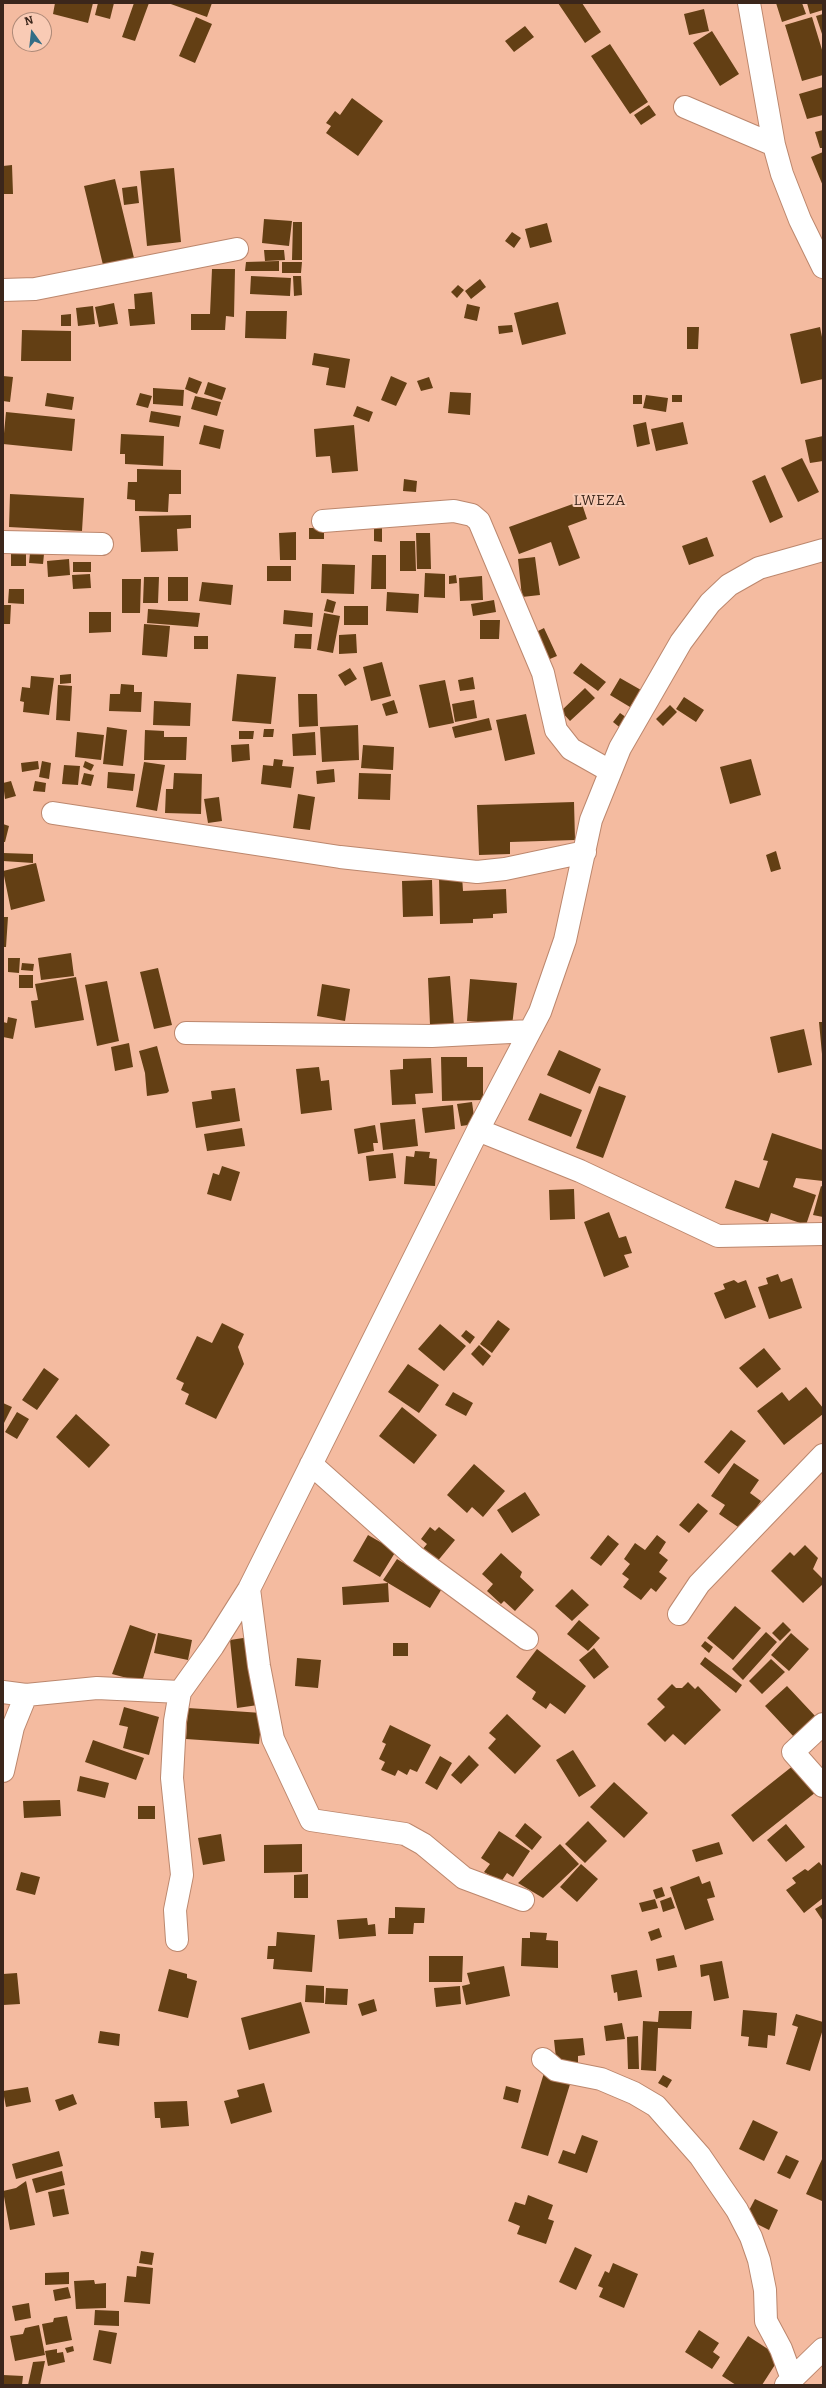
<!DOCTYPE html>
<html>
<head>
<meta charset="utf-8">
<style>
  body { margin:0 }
  #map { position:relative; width:826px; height:2388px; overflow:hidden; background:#f4bba0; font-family:Bitter,serif }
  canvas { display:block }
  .frame { position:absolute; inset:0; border:4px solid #3b261b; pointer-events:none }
  .north { position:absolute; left:12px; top:12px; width:40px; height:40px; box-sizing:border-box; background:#f9cbb5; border:1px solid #ad8977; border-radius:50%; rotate:345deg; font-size:11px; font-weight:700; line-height:16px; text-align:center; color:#3b261b }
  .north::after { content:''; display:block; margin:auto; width:14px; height:18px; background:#326d86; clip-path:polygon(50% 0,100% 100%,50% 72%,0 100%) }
</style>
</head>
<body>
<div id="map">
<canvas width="826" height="2388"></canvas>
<div class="frame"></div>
<div class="north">N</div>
</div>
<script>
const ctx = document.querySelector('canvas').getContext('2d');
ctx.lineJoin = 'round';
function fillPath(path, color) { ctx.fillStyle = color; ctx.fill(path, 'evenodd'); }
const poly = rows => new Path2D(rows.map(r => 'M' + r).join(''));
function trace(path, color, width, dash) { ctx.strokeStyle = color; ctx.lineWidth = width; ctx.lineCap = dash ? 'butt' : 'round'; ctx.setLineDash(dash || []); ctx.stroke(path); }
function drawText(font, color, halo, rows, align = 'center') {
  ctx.font = font + ' Bitter,serif'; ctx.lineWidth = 4; ctx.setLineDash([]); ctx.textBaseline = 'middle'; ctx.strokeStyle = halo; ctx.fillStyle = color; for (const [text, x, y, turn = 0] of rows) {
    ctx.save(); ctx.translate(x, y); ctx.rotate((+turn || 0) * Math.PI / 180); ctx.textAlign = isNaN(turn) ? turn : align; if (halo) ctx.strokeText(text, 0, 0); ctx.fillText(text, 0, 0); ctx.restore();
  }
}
fillPath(poly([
  [55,3,93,3,88,23,53,14],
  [98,3,114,3,110,19,95,15],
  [134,3,149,3,135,41,122,37],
  [168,3,212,3,207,17],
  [558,3,582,3,601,32,585,43],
  [776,3,802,3,806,14,782,22],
  [807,3,823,3,823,10,810,14],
  [704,9,709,31,689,35,684,14],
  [823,14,823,33,822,34,816,16],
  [196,17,212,24,195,63,179,56],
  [812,17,823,53,823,75,802,81,785,25],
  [525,26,534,37,514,52,505,41],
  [712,31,739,74,720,86,693,43],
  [610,44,648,102,630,114,591,56],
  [823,87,823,115,807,119,799,94],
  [352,98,383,121,358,156,326,133,331,126,326,123,335,111,340,115],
  [649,105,656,115,641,125,634,115],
  [823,130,823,148,820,148,815,132],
  [823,152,823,186,811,157],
  [12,165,13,194,3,194,3,166],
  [174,168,181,242,147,246,140,171],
  [115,179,134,258,103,265,84,186],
  [137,186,139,203,124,205,122,188],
  [264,219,292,221,289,246,262,243],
  [293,222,302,222,302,260,292,260],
  [547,223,552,242,530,248,525,229],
  [512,232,521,238,514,248,505,241],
  [264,250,284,250,285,260,265,261],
  [279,261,279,271,245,271,246,262],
  [282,262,302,262,301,273,282,273],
  [212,269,235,269,234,317,226,316,225,330,191,330,191,314,210,314],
  [251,276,291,278,290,296,250,294],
  [293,276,301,276,302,295,294,296],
  [480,279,486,287,471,299,465,291],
  [458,285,464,290,457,298,451,292],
  [152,292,155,324,130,326,128,309,135,309,134,294],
  [558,302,566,334,522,345,514,313],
  [114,303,118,324,99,327,95,307],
  [467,304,480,307,477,321,464,318],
  [93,306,95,324,78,326,76,308],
  [246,311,287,311,286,339,245,338],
  [71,314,71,326,61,326,61,315],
  [512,325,513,332,499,334,498,326],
  [687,327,699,327,698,349,687,349],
  [820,327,823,342,823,379,801,384,790,334],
  [22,330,71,331,71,361,21,361],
  [314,353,350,359,345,388,326,385,329,368,312,365],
  [3,376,13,377,10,402,3,401],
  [391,376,407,383,396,406,381,400],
  [189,377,202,382,197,394,185,389],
  [429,377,433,388,421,391,417,381],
  [208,382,226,388,222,400,204,394],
  [153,388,184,390,183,406,153,404],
  [450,392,471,393,470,415,448,413],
  [47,393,74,397,72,410,45,406],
  [140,393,152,396,148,408,136,405],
  [633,395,642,395,642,404,633,404],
  [646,395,668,398,666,412,643,408],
  [672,395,682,395,682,402,672,402],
  [195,396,221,402,217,416,191,409],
  [357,406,373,412,369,422,353,416],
  [151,411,181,416,179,427,149,422],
  [6,412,75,419,72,451,3,444],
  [646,422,650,444,637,447,633,425],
  [683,422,688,444,656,451,651,429],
  [204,425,224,430,220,449,199,444],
  [354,425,358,471,332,473,330,456,316,457,314,429],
  [121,434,164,436,163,466,125,464,125,454,120,454],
  [823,436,823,461,810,463,805,440],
  [802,458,819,492,798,502,781,468],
  [137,469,181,470,181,494,169,494,168,512,135,511,135,500,127,499,128,482,137,482],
  [765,475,783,517,770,523,752,481],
  [404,479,417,481,416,492,403,491],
  [10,494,84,498,82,531,9,527],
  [581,501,587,519,568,526,580,558,559,566,551,542,519,554,509,527],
  [191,515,191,528,177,529,178,551,141,552,139,516],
  [309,528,324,528,324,539,309,539],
  [374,528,382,528,382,542,374,541],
  [296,532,296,560,280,560,279,533],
  [416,533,430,533,431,569,417,569],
  [707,537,714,556,689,565,682,546],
  [400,541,415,541,416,571,400,571],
  [11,553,26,553,26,566,11,566],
  [30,553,44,554,43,564,29,563],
  [372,555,386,555,386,589,371,589],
  [535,557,540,595,522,597,518,559],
  [69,559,70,575,48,577,47,561],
  [73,562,91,562,91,572,73,572],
  [322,564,355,565,354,594,321,593],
  [267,566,291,566,291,581,267,581],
  [425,573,445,574,445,598,424,597],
  [90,574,91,588,73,589,72,575],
  [456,575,457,583,449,584,449,576],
  [482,576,483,600,460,601,459,578],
  [144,577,159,577,158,603,143,603],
  [168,577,188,577,188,601,168,601],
  [122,579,141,579,140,613,122,613],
  [202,582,233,585,231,605,199,601],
  [9,589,24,589,24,604,8,603],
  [387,592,419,594,418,613,386,611],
  [327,599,336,602,333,613,324,611],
  [494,600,496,612,473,616,471,604],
  [3,605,11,605,10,624,3,624],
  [344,606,368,606,368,625,344,625],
  [148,609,200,613,198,627,147,623],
  [284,610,313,613,312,627,283,624],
  [89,612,111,612,111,632,89,633],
  [324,613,340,616,333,653,317,650],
  [480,620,500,620,499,639,480,639],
  [144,624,170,626,167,657,142,655],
  [544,628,557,656,545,661,532,634],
  [295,634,312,634,311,649,294,648],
  [356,634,357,653,339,654,339,635],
  [194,636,208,636,208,649,194,649],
  [382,662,391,696,371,701,363,667],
  [581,663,606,682,598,691,573,673],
  [350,668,357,679,345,686,338,675],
  [71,674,71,683,60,684,60,675],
  [237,674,276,677,271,724,232,721],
  [31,676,54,678,49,715,23,712,24,702,20,701,22,687,30,688],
  [473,677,475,689,460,691,458,680],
  [620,678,641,690,630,707,610,695],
  [445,680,454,723,429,728,419,685],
  [121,684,134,685,134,692,142,692,141,712,109,711,110,694,120,694],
  [58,685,72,686,70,721,56,720],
  [585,688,595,698,570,721,561,711],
  [298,694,317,694,318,726,299,727],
  [684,697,704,710,696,722,676,709],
  [394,700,398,713,386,716,382,704],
  [474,700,477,718,455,722,452,704],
  [154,701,191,703,190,726,153,725],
  [670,705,677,712,663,726,656,719],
  [620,713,630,720,623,730,613,722],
  [526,714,535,754,505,761,496,720],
  [489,718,492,730,455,738,452,727],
  [358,725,359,760,322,762,320,727],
  [107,727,127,730,123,766,103,764],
  [264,729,274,729,273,737,263,737],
  [145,730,164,731,164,737,187,737,186,760,144,760],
  [239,731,254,731,253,739,239,739],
  [77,732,104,735,101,760,75,757],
  [315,732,316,755,293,756,292,734],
  [249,744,250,760,232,762,231,745],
  [363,745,394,747,393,770,361,768],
  [274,759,283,760,282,766,294,767,291,788,261,784,263,765,273,766],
  [751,759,761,795,730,804,720,767],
  [38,761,39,769,22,772,21,763],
  [42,761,51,763,49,779,39,777],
  [85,761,94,765,91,771,83,767],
  [144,762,165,765,157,811,136,807],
  [64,765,80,766,78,785,62,784],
  [334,769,335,782,317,784,316,771],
  [108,772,135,774,133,791,107,788],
  [84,773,94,775,91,786,81,784],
  [174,773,202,774,201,814,165,813,166,789,173,789],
  [359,773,391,774,390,800,358,799],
  [11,781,16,796,5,799,3,783],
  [35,781,46,783,45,792,33,791],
  [298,794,315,797,310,830,293,828],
  [219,797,222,821,208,823,204,799],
  [574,802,575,840,510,842,510,854,479,855,477,805],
  [3,824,9,826,5,842,3,842],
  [776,851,781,869,771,872,766,855],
  [3,853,33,854,33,863,3,861],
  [36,863,45,901,11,910,3,871],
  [462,876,463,891,506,889,507,913,493,914,493,918,473,919,473,923,440,924,439,877],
  [432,880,433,916,403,917,402,881],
  [3,917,8,917,6,947,3,947],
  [71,953,74,976,41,980,38,958],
  [8,958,20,958,19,973,8,972],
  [22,963,34,964,33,971,21,970],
  [158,968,172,1025,154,1029,140,972],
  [19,975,33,975,33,988,19,988],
  [450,976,454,1026,432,1028,432,1025,430,1025,428,978],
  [76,977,84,1020,35,1028,31,1001,38,1000,35,984],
  [470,979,517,983,512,1026,479,1026,478,1022,467,1021],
  [107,981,119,1041,97,1046,85,985],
  [322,984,350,989,345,1021,317,1016],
  [8,1017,17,1019,13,1039,3,1037,3,1022,7,1023],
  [819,1022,823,1022,823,1054,822,1054],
  [804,1029,812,1065,778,1073,770,1037],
  [129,1043,133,1067,115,1071,111,1047],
  [157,1046,169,1091,167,1093,147,1096,145,1073,139,1051],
  [559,1050,601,1069,590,1094,547,1075],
  [441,1057,467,1057,467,1067,483,1067,483,1100,442,1101],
  [431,1058,433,1093,415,1094,416,1104,392,1105,390,1070,403,1069,403,1059],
  [319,1067,321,1081,329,1080,332,1110,301,1114,296,1069],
  [599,1086,626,1096,603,1158,576,1148],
  [235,1088,240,1121,196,1128,192,1102,212,1099,211,1091],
  [540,1093,582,1110,571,1137,528,1120],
  [472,1102,475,1124,461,1126,457,1104],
  [453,1105,455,1129,425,1133,422,1108],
  [415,1119,418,1146,383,1150,380,1123],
  [375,1125,378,1143,373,1143,374,1151,358,1154,354,1129],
  [242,1128,245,1146,207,1151,204,1134],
  [772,1133,823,1150,823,1181,796,1178,793,1187,816,1195,806,1225,771,1213,768,1222,725,1208,735,1180,759,1188,768,1161,763,1160],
  [415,1151,430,1152,429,1158,437,1159,435,1186,404,1184,406,1156,414,1157],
  [393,1153,396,1178,369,1181,366,1156],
  [222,1166,240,1172,231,1201,207,1194,213,1173,219,1175],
  [821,1186,823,1187,823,1217,813,1215],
  [574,1189,575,1219,550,1220,549,1190],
  [609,1212,619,1238,626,1236,632,1253,624,1255,629,1267,604,1277,584,1222],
  [778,1274,781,1282,792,1278,802,1308,769,1319,758,1287,768,1284,766,1278],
  [734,1280,738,1283,746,1280,756,1307,725,1319,714,1293,725,1289,723,1284],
  [498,1320,510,1329,492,1353,480,1344],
  [222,1323,244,1334,238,1347,244,1364,216,1419,185,1404,189,1394,181,1390,184,1383,176,1379,197,1336,212,1343],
  [440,1324,466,1346,444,1371,418,1349],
  [466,1330,475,1337,470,1344,461,1336],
  [479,1345,491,1356,483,1366,471,1354],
  [764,1348,781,1369,757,1388,739,1368],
  [408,1364,439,1385,419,1413,388,1392],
  [44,1368,59,1379,37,1410,22,1400],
  [806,1387,823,1408,823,1414,784,1445,757,1411,782,1392,789,1401],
  [453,1392,473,1403,466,1416,445,1405],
  [3,1403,12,1407,3,1425],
  [402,1407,437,1435,414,1464,379,1436],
  [17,1412,29,1419,17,1439,5,1432],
  [76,1414,110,1445,89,1468,56,1437],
  [731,1430,746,1441,719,1474,704,1462],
  [734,1463,759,1480,750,1493,761,1501,741,1529,719,1514,725,1505,711,1496],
  [474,1464,505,1491,483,1517,472,1507,467,1513,447,1495],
  [525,1492,540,1515,512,1533,497,1510],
  [698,1503,708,1511,689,1533,679,1525],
  [430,1527,435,1531,439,1527,455,1540,436,1563,421,1551,427,1544,421,1539],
  [368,1535,396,1551,380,1577,353,1561],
  [608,1535,619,1544,601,1566,590,1558],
  [657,1535,666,1542,659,1553,668,1560,659,1572,667,1578,656,1592,651,1588,641,1600,623,1587,629,1579,622,1574,630,1564,624,1559,635,1543,645,1550],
  [805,1545,818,1558,813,1569,823,1579,823,1584,803,1603,771,1571,790,1552,794,1556],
  [501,1553,522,1572,520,1577,534,1590,515,1611,504,1601,501,1604,487,1591,493,1584,482,1574],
  [397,1559,443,1587,430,1608,383,1580],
  [388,1583,389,1602,343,1605,342,1587],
  [572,1589,589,1605,572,1621,555,1606],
  [735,1606,761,1628,733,1660,707,1638],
  [579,1620,600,1638,588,1651,567,1634],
  [783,1622,791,1630,780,1641,772,1633],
  [130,1625,156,1634,142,1682,112,1674],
  [766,1632,777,1642,743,1680,732,1669],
  [158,1633,192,1640,188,1660,154,1653],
  [791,1633,809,1649,789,1671,771,1655],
  [250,1637,258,1705,237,1708,230,1640],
  [705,1641,713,1647,709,1653,701,1646],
  [393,1643,408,1643,408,1656,393,1656],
  [594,1648,609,1667,594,1679,579,1660],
  [537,1649,586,1686,565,1714,550,1703,546,1709,532,1699,536,1692,516,1677],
  [705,1657,742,1685,736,1693,700,1664],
  [297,1658,321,1660,318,1688,295,1686],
  [771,1659,785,1672,762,1694,749,1681],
  [688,1682,695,1689,698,1686,721,1710,685,1745,673,1734,665,1742,647,1724,665,1707,657,1699,672,1684,676,1688,682,1688],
  [787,1686,816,1717,794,1737,765,1706],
  [124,1707,159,1717,149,1755,123,1748,128,1727,119,1725],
  [188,1708,262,1713,259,1744,186,1739],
  [507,1714,541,1746,515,1774,488,1748,496,1739,489,1733],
  [390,1725,431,1745,417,1772,410,1769,407,1775,398,1770,395,1776,381,1770,385,1762,379,1759,386,1744,382,1742],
  [93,1740,144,1758,136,1780,85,1762],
  [573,1750,596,1786,579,1797,556,1760],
  [469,1755,479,1765,461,1784,451,1775],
  [440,1756,452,1763,437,1790,425,1783],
  [794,1765,816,1792,753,1842,731,1815],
  [80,1776,109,1783,105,1798,77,1791],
  [614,1782,648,1813,624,1838,590,1807],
  [60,1800,61,1816,24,1818,23,1801],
  [138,1806,155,1806,155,1819,138,1819],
  [588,1821,607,1841,585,1863,565,1844],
  [525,1823,542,1837,532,1850,515,1836],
  [786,1824,805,1847,786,1862,767,1840],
  [499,1831,530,1851,513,1877,507,1873,501,1882,484,1872,490,1864,481,1858],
  [221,1834,225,1861,203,1865,198,1838],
  [719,1842,723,1854,696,1862,692,1850],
  [302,1844,302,1872,264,1873,264,1845],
  [560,1844,579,1864,543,1898,518,1883],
  [819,1862,823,1867,823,1898,804,1913,786,1890,796,1883,792,1878,805,1869,808,1871],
  [581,1864,598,1879,577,1902,560,1887],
  [21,1872,40,1877,35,1895,16,1890],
  [308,1874,308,1898,294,1898,294,1875],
  [699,1876,702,1884,710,1881,715,1897,707,1899,714,1920,685,1930,670,1887],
  [662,1887,665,1896,656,1899,653,1890],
  [671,1897,675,1908,663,1912,660,1901],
  [655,1899,658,1908,642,1912,639,1903],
  [823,1904,823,1921,815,1909],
  [395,1907,425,1908,424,1923,414,1923,413,1934,388,1934,389,1918,395,1918],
  [367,1918,368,1925,375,1924,376,1936,339,1939,337,1920],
  [659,1928,662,1937,651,1941,648,1932],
  [277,1932,315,1935,312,1972,273,1969,274,1959,267,1959,268,1946,276,1946],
  [530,1932,547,1933,546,1940,558,1941,558,1968,521,1966,522,1938,530,1938],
  [674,1955,677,1967,658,1971,656,1959],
  [429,1956,463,1956,462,1982,429,1982],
  [722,1961,729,1998,714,2001,709,1975,701,1977,700,1965],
  [504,1966,510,1996,466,2005,462,1986,470,1984,467,1973],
  [169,1969,187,1974,187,1978,197,1981,188,2018,158,2011],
  [637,1970,642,1997,618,2001,617,1992,614,1993,611,1975],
  [17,1973,20,2004,3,2005,3,1974],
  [306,1985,324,1986,324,2003,305,2002],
  [460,1986,461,2004,436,2007,434,1988],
  [326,1988,348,1989,347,2005,325,2004],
  [374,1999,377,2011,362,2016,358,2004],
  [301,2002,310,2033,249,2050,241,2018],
  [743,2010,777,2013,775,2036,768,2035,767,2048,748,2046,749,2037,741,2036],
  [659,2011,692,2011,691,2029,658,2028,656,2071,641,2070,643,2021,658,2022],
  [796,2014,823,2022,823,2029,810,2071,786,2064,798,2027,792,2025],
  [622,2023,625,2039,606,2041,604,2026],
  [100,2031,120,2034,119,2046,98,2043],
  [638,2036,639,2069,628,2069,627,2037],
  [583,2038,585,2055,578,2056,578,2065,557,2067,554,2040],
  [544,2073,571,2081,548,2156,521,2148],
  [663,2075,672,2080,667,2088,658,2083],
  [264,2083,272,2112,231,2124,224,2101,239,2097,237,2090],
  [506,2086,521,2090,518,2103,503,2099],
  [28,2087,31,2102,6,2107,3,2091],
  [73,2094,77,2104,59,2111,55,2100],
  [187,2101,189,2126,161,2128,160,2118,155,2118,154,2102],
  [753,2120,778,2132,764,2161,739,2149],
  [582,2135,598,2141,587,2173,558,2163,563,2150,575,2154],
  [59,2151,63,2166,16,2179,12,2164],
  [786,2155,799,2161,790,2179,777,2173],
  [823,2157,823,2197,822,2201,806,2194],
  [62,2171,65,2185,36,2193,32,2179],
  [26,2181,35,2225,10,2230,3,2191,16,2188],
  [64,2189,69,2214,53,2217,48,2192],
  [528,2195,553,2205,548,2219,554,2221,546,2244,517,2234,520,2226,508,2221,515,2202,525,2205],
  [755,2199,778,2210,769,2230,745,2218],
  [575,2247,592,2255,576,2290,559,2282],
  [141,2251,154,2253,152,2265,139,2263],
  [613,2263,638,2274,624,2308,599,2297,603,2288,598,2286,605,2271,609,2273],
  [137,2266,153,2268,150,2304,124,2302,127,2276,136,2277],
  [69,2272,69,2284,45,2285,45,2273],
  [94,2280,95,2284,106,2283,106,2308,76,2309,74,2281],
  [68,2287,71,2298,55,2301,53,2290],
  [29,2303,31,2318,15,2321,12,2306],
  [95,2310,119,2311,119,2326,94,2325],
  [67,2316,72,2340,46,2345,42,2324,53,2322,54,2318],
  [39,2325,45,2355,15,2361,10,2336,23,2334,25,2328],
  [99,2330,117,2333,111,2364,93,2360],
  [699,2330,719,2343,713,2352,720,2357,712,2369,685,2352],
  [748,2336,780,2357,762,2385,736,2385,722,2376],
  [73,2346,74,2351,67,2353,65,2348],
  [57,2349,57,2353,63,2352,65,2362,48,2366,45,2351],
  [45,2361,40,2385,28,2385,33,2362],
  [3,2375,23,2376,22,2385,3,2385]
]), '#633f14');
const minor = poly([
  [749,3,774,145,782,174,800,220,823,267],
  [685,107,774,145],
  [3,290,35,289,237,249],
  [323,521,454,511,472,515,479,521,543,673,556,730,571,749,610,771],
  [3,542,102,544],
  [53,813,340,857,477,872,505,869,585,852],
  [186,1033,432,1036,530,1031],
  [478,1130,580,1171,718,1236,823,1234],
  [311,1464,414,1556,527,1639],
  [249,1589,259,1666,273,1739,311,1820,405,1834,423,1844,464,1878,523,1900],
  [679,1614,699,1584,823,1455],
  [3,1692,26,1695,97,1688,180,1692],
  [823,1724,793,1752,823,1786],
  [3,1771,13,1727,26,1695],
  [177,1940,175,1910,182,1875,172,1778,175,1721,180,1692,213,1646,249,1589,478,1130,540,1012,565,940,591,820,620,748,681,642,710,603,729,585,759,568,823,550],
  [543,2059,556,2070,601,2079,634,2093,656,2106,700,2156,737,2210,751,2237,759,2260,765,2290,766,2321,781,2349,792,2379],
  [786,2385,823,2349]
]);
trace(minor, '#bc876d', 24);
trace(minor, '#fff', 22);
ctx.letterSpacing = '1px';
drawText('14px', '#3b261b', '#f9cbb5', [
  ["LWEZA",600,501]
]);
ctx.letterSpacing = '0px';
</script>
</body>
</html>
